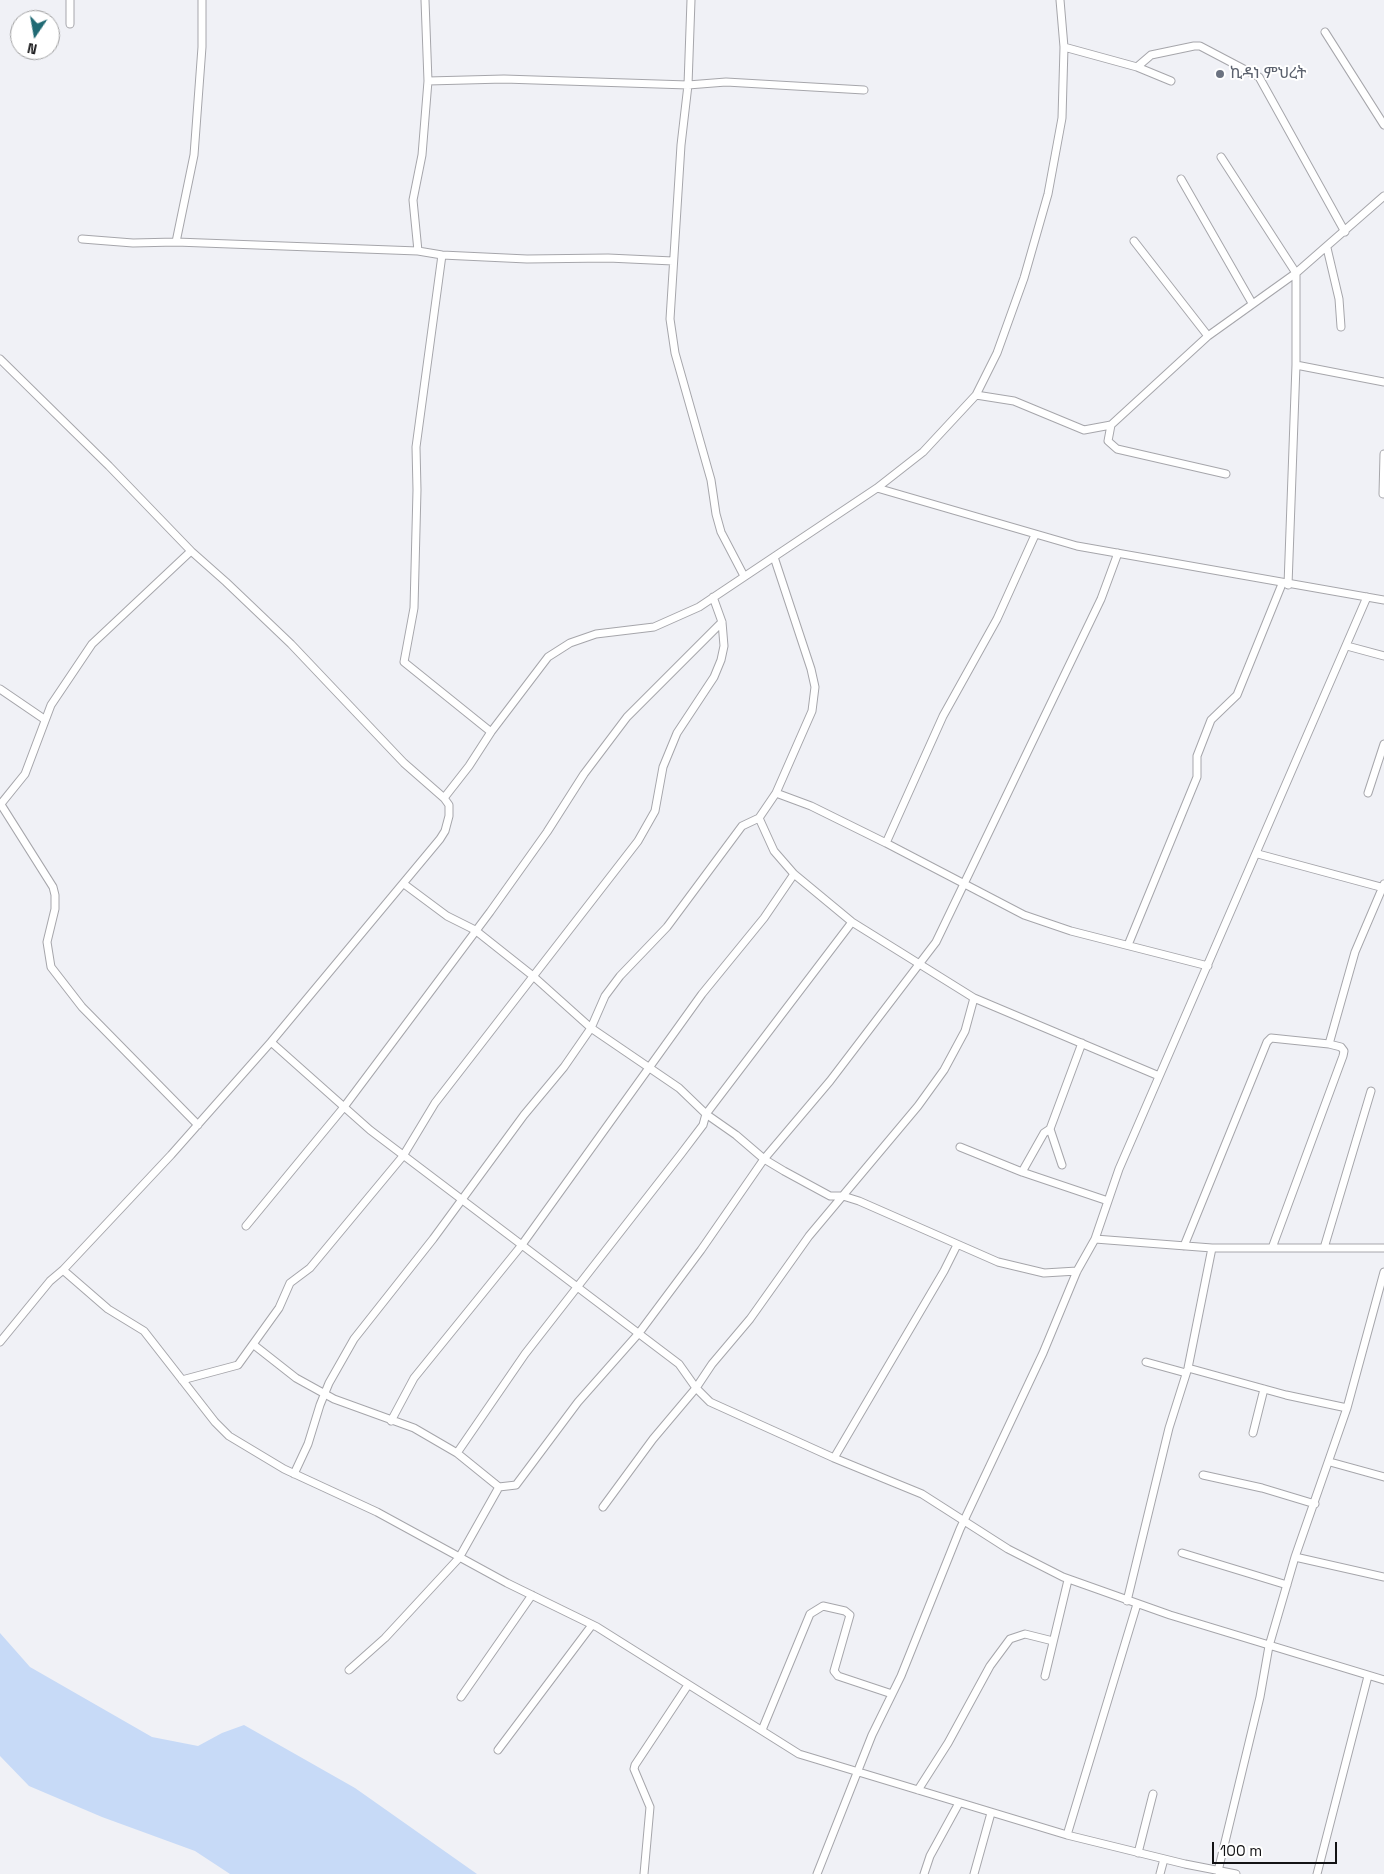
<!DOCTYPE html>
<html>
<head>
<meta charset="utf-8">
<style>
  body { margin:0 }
  #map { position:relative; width:1384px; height:1874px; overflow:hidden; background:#f0f1f6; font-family:"Space Grotesk",sans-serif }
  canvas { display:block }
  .north { position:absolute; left:10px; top:10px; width:50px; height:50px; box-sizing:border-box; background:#fff; border:1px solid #a0a0a1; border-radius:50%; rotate:192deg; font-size:14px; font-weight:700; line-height:20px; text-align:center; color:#121214 }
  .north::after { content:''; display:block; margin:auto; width:18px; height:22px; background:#206a74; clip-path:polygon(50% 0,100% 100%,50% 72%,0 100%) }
  .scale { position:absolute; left:1212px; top:1842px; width:125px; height:22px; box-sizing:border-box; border:2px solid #121214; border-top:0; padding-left:6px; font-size:15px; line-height:18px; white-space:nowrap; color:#121214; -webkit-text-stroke:4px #fff; paint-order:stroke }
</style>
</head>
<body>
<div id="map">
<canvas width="1384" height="1874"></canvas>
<div class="north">N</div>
<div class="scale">100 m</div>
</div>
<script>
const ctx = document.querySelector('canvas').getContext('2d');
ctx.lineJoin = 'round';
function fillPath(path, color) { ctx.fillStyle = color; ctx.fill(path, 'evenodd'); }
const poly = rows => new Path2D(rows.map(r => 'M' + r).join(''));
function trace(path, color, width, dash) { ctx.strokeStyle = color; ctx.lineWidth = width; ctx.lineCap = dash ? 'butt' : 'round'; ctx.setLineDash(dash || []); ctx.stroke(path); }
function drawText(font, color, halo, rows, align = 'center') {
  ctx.font = font + ' "Space Grotesk","Noto Sans Ethiopic",sans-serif'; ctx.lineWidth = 4; ctx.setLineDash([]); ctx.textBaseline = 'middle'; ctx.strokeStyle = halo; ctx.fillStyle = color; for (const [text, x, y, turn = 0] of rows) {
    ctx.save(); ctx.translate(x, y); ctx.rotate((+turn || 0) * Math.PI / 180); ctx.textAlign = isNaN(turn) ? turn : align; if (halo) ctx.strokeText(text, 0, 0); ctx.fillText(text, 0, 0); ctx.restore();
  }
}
fillPath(poly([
  [0,1633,30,1667,152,1737,198,1746,222,1733,244,1725,355,1788,477,1874,230,1874,195,1851,102,1817,29,1786,0,1756]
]), '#c7daf7');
const street = poly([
  [691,0,688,85,681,145,670,319,675,353,711,480,716,514,721,532,744,576],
  [70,24,70,0],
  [1325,32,1384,125],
  [1064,47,1137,67,1151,55,1194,46,1200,46,1259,77,1345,232],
  [1137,67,1171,81],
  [428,81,504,79,688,85,726,82,864,90],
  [1221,157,1296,273,1296,365,1288,585],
  [1181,179,1252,303],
  [82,239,133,243,176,242,418,251,442,255,527,259,608,258,673,261],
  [1134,241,1208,336],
  [176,242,194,155,202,47,202,0],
  [1327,248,1339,299,1341,327],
  [418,251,413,200,422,155,428,81,425,0],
  [442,255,416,447,417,490,414,608,404,662,491,732],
  [0,359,109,466,191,551,226,582,291,644,404,763,444,798,449,805,449,816,445,831,440,839,271,1042,171,1155,63,1270,50,1281,0,1342],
  [1296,365,1384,382],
  [976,395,1014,401,1084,430,1111,425,1108,441,1117,449,1226,474],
  [1111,425,1208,336,1296,273,1384,196],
  [877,488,1077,546,1384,600],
  [1383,494,1384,454],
  [1347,646,1384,656],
  [0,689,44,719],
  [776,793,811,806,886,843,1024,915,1071,931,1208,966],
  [1368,793,1384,744],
  [444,798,469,766,491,732,548,657,570,643,596,634,654,627,699,607,877,488,923,452,976,395,997,353,1024,278,1048,194,1062,118,1064,47,1060,0],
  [0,803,53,887,55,895,55,909,47,942,51,967,82,1007,198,1125],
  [0,805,25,774,51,705,92,644,191,551],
  [759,818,774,851,794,874,852,922,974,998,1159,1076],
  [886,843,943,716,997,619,1035,535],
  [1258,854,1384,888],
  [404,884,447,916,475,930,533,976,591,1028,679,1088,706,1114,736,1135,764,1159,784,1171,830,1196,843,1196,859,1201,998,1262,1044,1273,1077,1271],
  [1128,945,1197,777,1197,756,1211,720,1237,695,1282,584],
  [271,1042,370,1130,679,1364,696,1388,710,1402,834,1458,922,1494,1008,1549,1063,1577,1170,1615,1384,1680],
  [960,1147,1022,1172,1108,1201],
  [1062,1165,1050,1129,1082,1043],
  [1022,1172,1044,1133,1050,1129],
  [246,1226,344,1107,490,912,547,832,584,774,627,717,722,622],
  [1095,1239,1212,1248,1384,1248],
  [1184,1246,1267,1042,1271,1038,1329,1044],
  [1272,1248,1343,1056,1344,1051,1341,1047,1329,1044,1355,952,1384,884],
  [1324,1248,1371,1091],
  [63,1270,108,1309,144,1331,215,1422,229,1436,284,1469,377,1512,507,1583,597,1627,799,1754,1067,1835,1185,1864,1236,1874],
  [254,1345,296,1378,334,1399,414,1428,457,1453,499,1487,459,1558,385,1638,349,1670],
  [1146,1362,1186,1373],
  [1188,1368,1286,1395,1347,1408],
  [182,1380,238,1365,279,1308,290,1283,310,1268,403,1156,435,1103,638,841,655,811,663,767,677,733,714,677,721,660,724,646,722,622,713,597],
  [391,1421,414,1378,521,1246,702,994,764,918,794,874],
  [1253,1433,1264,1389],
  [457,1453,525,1354,681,1154,703,1125,706,1114,852,922],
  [834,1458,944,1271,957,1245],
  [1330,1462,1384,1477],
  [294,1474,308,1444,320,1405,329,1383,354,1339,433,1239,524,1115,564,1067,591,1028,605,996,620,976,667,927,742,826,759,818,776,793,812,711,815,687,811,669,774,557],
  [1203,1475,1262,1488,1315,1504],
  [499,1487,516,1485,578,1402,639,1333,701,1250,764,1159,830,1081,936,942,1101,599,1118,553],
  [603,1507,653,1439,696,1388,712,1364,750,1319,809,1236,918,1106,944,1070,965,1031,974,998],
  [1182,1553,1287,1585],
  [1295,1557,1384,1577],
  [1127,1601,1169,1428,1188,1368,1212,1248],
  [1045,1676,1068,1580],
  [461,1697,532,1595],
  [762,1730,810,1614,823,1606,845,1611,850,1615,834,1671,838,1676,892,1694],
  [498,1750,592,1625],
  [918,1790,948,1743,990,1666,1010,1639,1025,1634,1053,1641],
  [1067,1835,1137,1604],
  [1138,1853,1153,1794],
  [1218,1871,1260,1697,1269,1646,1295,1557,1347,1408,1384,1272],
  [644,1874,650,1807,634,1769,635,1765,688,1685],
  [817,1874,872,1735,901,1676,960,1529,1043,1353,1077,1271,1095,1239,1119,1169,1367,597],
  [924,1874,930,1856,959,1803],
  [974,1874,991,1813],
  [1160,1874,1164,1859],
  [1317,1874,1368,1676]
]);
trace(street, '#a6a6ab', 9);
trace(street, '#fff', 7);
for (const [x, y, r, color] of [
  [1220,74,5,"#6b7280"]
]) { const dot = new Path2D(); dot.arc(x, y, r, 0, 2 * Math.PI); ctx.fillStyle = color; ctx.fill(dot); trace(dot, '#fff', 2); }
drawText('16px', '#5b616d', '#fff', [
  ["ኪዳነ ምህረት",1230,74]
], 'left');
</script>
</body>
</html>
